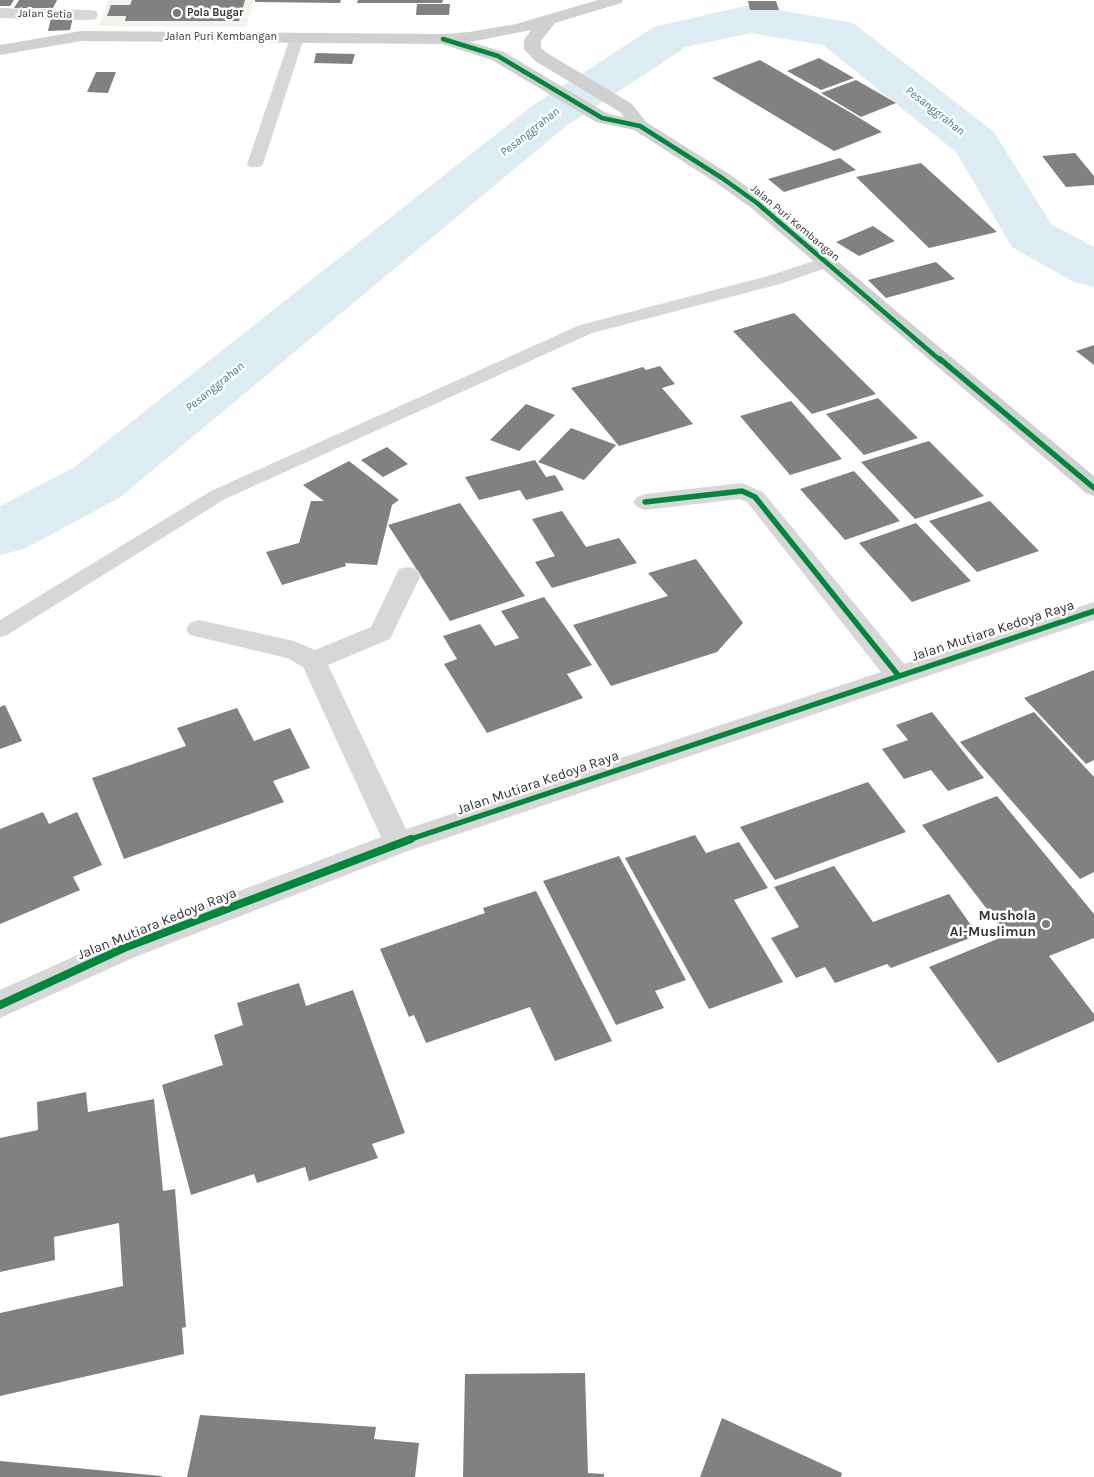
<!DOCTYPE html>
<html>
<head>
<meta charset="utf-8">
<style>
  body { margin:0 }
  canvas { display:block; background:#fff }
</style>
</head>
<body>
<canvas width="1094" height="1477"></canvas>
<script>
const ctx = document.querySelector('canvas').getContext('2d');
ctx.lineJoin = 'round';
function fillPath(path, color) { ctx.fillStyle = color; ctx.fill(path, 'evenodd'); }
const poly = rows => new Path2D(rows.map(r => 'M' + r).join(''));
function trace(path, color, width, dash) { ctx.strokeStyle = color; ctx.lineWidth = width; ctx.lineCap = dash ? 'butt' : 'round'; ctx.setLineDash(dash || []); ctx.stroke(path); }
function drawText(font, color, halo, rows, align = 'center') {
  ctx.font = font + ' Karla,sans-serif'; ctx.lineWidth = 5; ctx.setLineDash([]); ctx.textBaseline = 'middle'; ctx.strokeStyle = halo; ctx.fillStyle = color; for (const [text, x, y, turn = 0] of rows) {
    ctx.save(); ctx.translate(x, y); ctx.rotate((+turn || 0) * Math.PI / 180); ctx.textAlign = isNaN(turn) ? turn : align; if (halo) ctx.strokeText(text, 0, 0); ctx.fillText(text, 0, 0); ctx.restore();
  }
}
fillPath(poly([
  [108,0,254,0,246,27,99,26]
]), '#f1f5ed');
fillPath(poly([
  [750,5,853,23,994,132,1051,224,1094,247,1094,287,1074,282,1012,247,956,152,823,45,750,33,686,47,566,126,119,498,24,549,0,555,0,506,73,468,532,106,654,27,750,5]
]), '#ddebf3');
fillPath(poly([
  [0,0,14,0,10,6,0,6],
  [19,0,57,0,53,8,14,8],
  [132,0,245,0,239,21,125,21,126,16,107,16,111,5,130,5],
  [255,0,341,0,340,3,255,2],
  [358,0,443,0,442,3,357,3],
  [748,1,776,1,779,10,750,10],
  [417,4,450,4,449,15,416,15],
  [73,17,70,30,48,31,51,18],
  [316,53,355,54,352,64,314,63],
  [819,58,854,78,821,90,787,71],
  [760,60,853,114,882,132,834,151,712,78],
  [96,72,116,72,108,93,87,92],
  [856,80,884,96,896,103,861,117,821,93],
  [1075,153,1094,176,1094,185,1066,187,1042,156],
  [840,158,856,170,784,192,768,179],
  [921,163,997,232,929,248,856,177],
  [873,226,895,241,859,256,836,242],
  [936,262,955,279,886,298,868,280],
  [794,313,876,394,812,414,733,331],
  [1094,345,1094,365,1076,351],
  [660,366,675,384,662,388,693,424,619,446,571,388,643,367,646,370],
  [878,398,918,438,864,455,826,414],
  [791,401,842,459,790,475,740,416],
  [526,404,555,415,519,451,490,440],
  [571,428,616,445,584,480,538,462],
  [929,441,984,496,915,519,861,462],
  [387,447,408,464,383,477,361,460],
  [535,460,546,477,555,475,564,490,526,500,520,490,479,500,465,477],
  [349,461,399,500,392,505,377,565,345,563,346,566,282,585,266,552,299,543,311,501,324,501,303,485],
  [854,471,900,521,845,540,800,489],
  [990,501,1039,551,977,572,929,521],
  [460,503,525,596,450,621,388,525],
  [562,511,586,547,619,538,637,563,552,588,535,562,555,556,532,519],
  [916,523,971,581,912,602,859,543],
  [696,559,743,623,717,652,611,686,573,625,668,596,648,573],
  [544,597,592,665,567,674,583,698,487,733,444,664,457,659,443,636,480,624,495,646,519,638,501,611],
  [1094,670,1094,760,1086,764,1024,698],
  [5,705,22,741,0,749,0,707],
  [237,708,254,741,290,728,310,768,273,781,284,802,124,859,92,778,186,746,177,728],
  [932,712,984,778,948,791,931,770,904,779,882,749,908,740,896,725],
  [1034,712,1094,777,1094,872,1080,879,960,742],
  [868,782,906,832,775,880,740,827],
  [997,796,1094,914,1094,938,1049,956,1094,1014,1094,1021,998,1063,929,967,1007,935,922,825],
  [43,812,49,824,77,812,102,865,73,877,80,890,0,924,0,829],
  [695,835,706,853,739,842,768,888,734,900,783,982,709,1009,625,858],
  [619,856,686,980,655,991,664,1008,616,1025,543,881],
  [834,866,873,922,949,894,978,935,891,968,887,964,835,983,825,967,796,978,771,938,799,927,774,887],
  [536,891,612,1041,555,1061,530,1007,426,1043,414,1015,409,1017,380,949,485,913,483,908],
  [299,983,306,1006,353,990,405,1133,372,1144,378,1158,309,1181,305,1167,257,1183,254,1174,191,1195,162,1085,223,1065,214,1035,243,1025,237,1003],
  [86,1092,88,1112,154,1099,163,1191,175,1189,186,1327,182,1328,184,1354,0,1396,0,1313,123,1286,119,1223,54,1237,55,1260,0,1272,0,1138,38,1130,37,1102],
  [585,1373,588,1473,604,1474,604,1477,463,1477,465,1374],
  [200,1415,376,1427,374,1439,419,1443,415,1477,187,1477],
  [722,1418,842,1473,841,1477,700,1477],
  [0,1461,162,1476,162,1477,0,1477]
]), '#818181');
fillPath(poly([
  [297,34,304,38,263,164,260,167,250,167,247,164,290,38,297,34],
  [826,257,832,258,834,262,832,266,780,284,592,333,225,499,7,635,0,637,0,620,211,491,580,325,768,276,826,257]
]), '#d7d7d7');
fillPath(poly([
  [0,8,90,10,96,11,98,15,96,19,90,20,0,18,0,8],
  [742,483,763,492,904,664,1094,602,1094,620,408,851,135,957,0,1018,0,990,113,939,381,837,303,667,287,658,190,635,186,629,190,623,199,620,294,641,315,650,371,627,399,569,408,567,417,569,421,575,390,639,328,665,406,829,881,672,747,502,739,499,645,510,637,507,633,502,637,497,645,494,742,483]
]), '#d7d7d7');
fillPath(poly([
  [598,0,623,0,621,3,555,23,541,41,541,48,547,53,632,104,646,122,729,174,764,199,908,321,1094,476,1094,496,1086,493,750,207,715,182,634,130,596,122,492,60,442,44,81,41,0,55,0,45,81,31,443,34,469,32,516,24,598,0],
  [531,30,524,40,524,49,535,61,620,112,624,117,608,114,504,52,470,42,531,30]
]), '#d0d0d0');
trace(poly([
  [443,39,498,56,602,118,640,126,722,178,757,203,941,361]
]), '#00873e', 4.5);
trace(poly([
  [940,359,1094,488],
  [645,502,742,491,755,497,898,675],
  [408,840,1094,611]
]), '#00873e', 5.5);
trace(poly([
  [0,1005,124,948,411,839]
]), '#00873e', 8);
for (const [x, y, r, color] of [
  [177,13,5,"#7a7a7a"],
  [1046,924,5,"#7a7a7a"]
]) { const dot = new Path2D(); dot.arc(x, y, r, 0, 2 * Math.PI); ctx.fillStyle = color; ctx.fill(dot); trace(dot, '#fff', 2); }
drawText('bold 11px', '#333', '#fff', [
  ["Pola Bugar",187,13]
], 'left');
drawText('11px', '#333', '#fff', [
  ["Jalan Setia",45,14,1],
  ["Jalan Puri Kembangan",221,37],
  ["Jalan Puri Kembangan",795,223,40]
]);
drawText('italic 12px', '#3f7597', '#fff', [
  ["Pesanggrahan",935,111,38],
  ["Pesanggrahan",530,132,-38],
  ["Pesanggrahan",215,387,-39]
]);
drawText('14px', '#333', '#fff', [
  ["Jalan Mutiara Kedoya Raya",993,631,-18],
  ["Jalan Mutiara Kedoya Raya",538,783,-19],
  ["Jalan Mutiara Kedoya Raya",157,924,-22]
]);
drawText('bold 14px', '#333', '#fff', [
  ["Mushola",1036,916],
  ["AI-Muslimun",1036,932]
], 'right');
</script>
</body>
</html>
